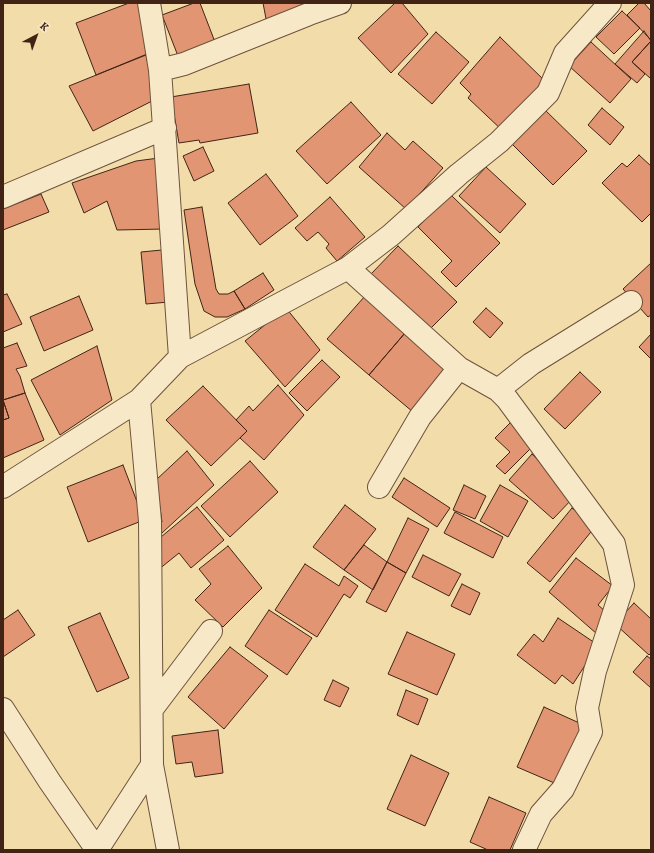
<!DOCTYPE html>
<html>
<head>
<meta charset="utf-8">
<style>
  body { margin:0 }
  #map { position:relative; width:654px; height:853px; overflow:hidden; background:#f2ddaa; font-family:Alegreya,serif }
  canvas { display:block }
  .frame { position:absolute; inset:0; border:4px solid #422417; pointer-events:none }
  .north { position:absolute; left:16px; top:16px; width:40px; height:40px; -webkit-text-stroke:3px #f7e9c8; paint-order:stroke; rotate:41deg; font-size:11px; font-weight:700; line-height:16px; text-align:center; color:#422417 }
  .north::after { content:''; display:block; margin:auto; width:14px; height:18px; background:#422417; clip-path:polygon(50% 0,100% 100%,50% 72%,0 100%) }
</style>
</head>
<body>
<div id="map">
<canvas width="654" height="853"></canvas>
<div class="frame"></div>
<div class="north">K</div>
</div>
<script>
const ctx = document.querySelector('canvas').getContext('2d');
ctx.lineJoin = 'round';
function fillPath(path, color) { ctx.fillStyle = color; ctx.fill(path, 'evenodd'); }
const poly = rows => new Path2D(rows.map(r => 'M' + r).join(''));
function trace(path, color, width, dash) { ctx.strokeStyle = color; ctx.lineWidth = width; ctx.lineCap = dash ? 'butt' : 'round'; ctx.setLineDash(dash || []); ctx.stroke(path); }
const building = poly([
  [129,3,143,3,152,52,96,75,76,23,129,3],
  [194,3,200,3,215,42,178,56,162,15,194,3],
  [263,3,307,3,267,24,263,3],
  [395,3,402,3,428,34,391,73,358,38,395,3],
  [639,3,644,3,651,11,651,40,627,15,639,3],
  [622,11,640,28,614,54,596,37,622,11],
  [644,31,651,41,632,62,645,74,637,83,615,64,644,31],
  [436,32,469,62,432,104,398,74,436,32],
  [500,37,547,83,504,132,468,98,471,94,460,83,500,37],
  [651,41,651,76,650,78,632,62,651,41],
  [591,42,631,79,610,103,569,66,591,42],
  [146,55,156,99,93,131,69,86,146,55],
  [249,84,258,133,200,143,199,140,179,143,171,97,249,84],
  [351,102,381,135,327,184,296,151,351,102],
  [543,108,587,151,553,185,509,141,543,108],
  [602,108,624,127,610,145,588,125,602,108],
  [387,133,405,150,413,141,443,168,406,209,359,167,387,133],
  [203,147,214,171,194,181,183,156,203,147],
  [639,155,651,166,651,213,642,222,602,183,622,163,627,167,639,155],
  [159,158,165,229,117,230,107,201,84,213,72,183,136,161,159,158],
  [486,167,526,204,500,233,459,196,486,167],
  [266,174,298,216,260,245,228,203,266,174],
  [41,194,49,212,3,230,3,209,41,194],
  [450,194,500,243,456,287,441,272,452,261,418,227,450,194],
  [330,197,365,237,337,261,326,248,329,244,318,232,307,241,295,228,330,197],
  [202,207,216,289,219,294,228,294,234,291,245,309,227,317,215,317,204,311,195,284,184,210,202,207],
  [398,246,457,302,431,328,371,274,398,246],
  [162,250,169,302,146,304,141,252,162,250],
  [651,263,651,315,648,317,623,289,651,263],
  [263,273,274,290,245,309,234,291,263,273],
  [7,294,22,324,3,332,3,295,7,294],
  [79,296,93,330,44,351,30,317,79,296],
  [365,296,405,333,369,375,327,339,365,296],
  [286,308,320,350,285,387,245,341,286,308],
  [486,308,503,323,490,338,473,322,486,308],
  [405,333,448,370,413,412,369,375,405,333],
  [651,334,651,359,639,347,651,334],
  [17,343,27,366,16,369,20,376,25,393,3,400,3,348,17,343],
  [97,346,112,400,60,435,31,380,97,346],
  [322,360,340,377,307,411,289,393,322,360],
  [580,372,601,392,565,429,544,409,580,372],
  [278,385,304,415,264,460,240,438,247,431,236,420,249,406,253,411,278,385],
  [203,386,247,431,211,466,166,420,203,386],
  [25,393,44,440,3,458,3,420,9,418,3,400,25,393],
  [3,400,9,418,3,420,3,400],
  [511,422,535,444,505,474,496,466,510,452,495,438,511,422],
  [187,451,214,485,162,533,158,526,162,522,156,480,187,451],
  [532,454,574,497,553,519,509,480,532,454],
  [250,461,278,492,230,537,201,506,250,461],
  [123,465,144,520,88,542,67,487,123,465],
  [404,478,450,508,437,527,392,497,404,478],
  [464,485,486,496,475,519,453,510,464,485],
  [500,485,528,501,508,537,480,521,500,485],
  [345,505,376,529,344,570,313,547,345,505],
  [197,507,224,540,191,568,179,553,158,570,155,542,197,507],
  [572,508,595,527,550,582,527,563,572,508],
  [455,512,503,537,493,558,444,533,455,512],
  [408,518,429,529,406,573,387,562,408,518],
  [364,545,387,562,373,590,344,570,364,545],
  [228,546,262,588,223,627,195,600,211,584,199,569,228,546],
  [423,555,461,574,449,596,412,577,423,555],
  [576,558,613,586,598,605,611,616,597,634,549,592,576,558],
  [387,562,406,573,386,612,366,602,387,562],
  [305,564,339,586,344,576,358,586,350,598,344,594,317,637,275,610,305,564],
  [462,584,480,593,470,615,451,606,462,584],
  [634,603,651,619,651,653,649,655,615,624,634,603],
  [18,610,35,635,3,657,3,620,18,610],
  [269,610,312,638,287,675,245,646,269,610],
  [100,613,129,678,97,692,68,627,100,613],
  [558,618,598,645,573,684,562,675,555,684,517,655,534,634,543,642,558,618],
  [407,632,455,654,437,695,388,674,407,632],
  [230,647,268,676,224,729,188,697,230,647],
  [647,656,651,659,651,688,633,672,647,656],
  [333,680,349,688,340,707,324,700,333,680],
  [406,690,428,699,418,725,397,715,406,690],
  [544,707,586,726,559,785,517,767,544,707],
  [218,730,223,773,195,777,192,762,176,764,172,736,218,730],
  [411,755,449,773,425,826,387,809,411,755],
  [489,797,526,813,510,850,488,850,470,842,489,797]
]);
fillPath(building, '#e19572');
trace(building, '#422417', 1);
const minor = poly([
  [149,3,160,70,180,357],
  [160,70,184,64,309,14,340,3],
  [3,197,165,128],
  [348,268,459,368,498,390,507,399,614,544,623,585,595,671,587,708,591,732,563,789,541,814,524,850],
  [498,390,531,364,631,302],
  [139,400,150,521,152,765,168,850],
  [3,487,139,400,180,357,348,268,391,235,459,174,499,142,548,93,565,53,610,3],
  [379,487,420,417,459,368],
  [3,709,50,782,97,850],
  [152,709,211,631],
  [97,850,152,765]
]);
trace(minor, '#6e523c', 24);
trace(minor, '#f7e9c8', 22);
</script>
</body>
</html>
